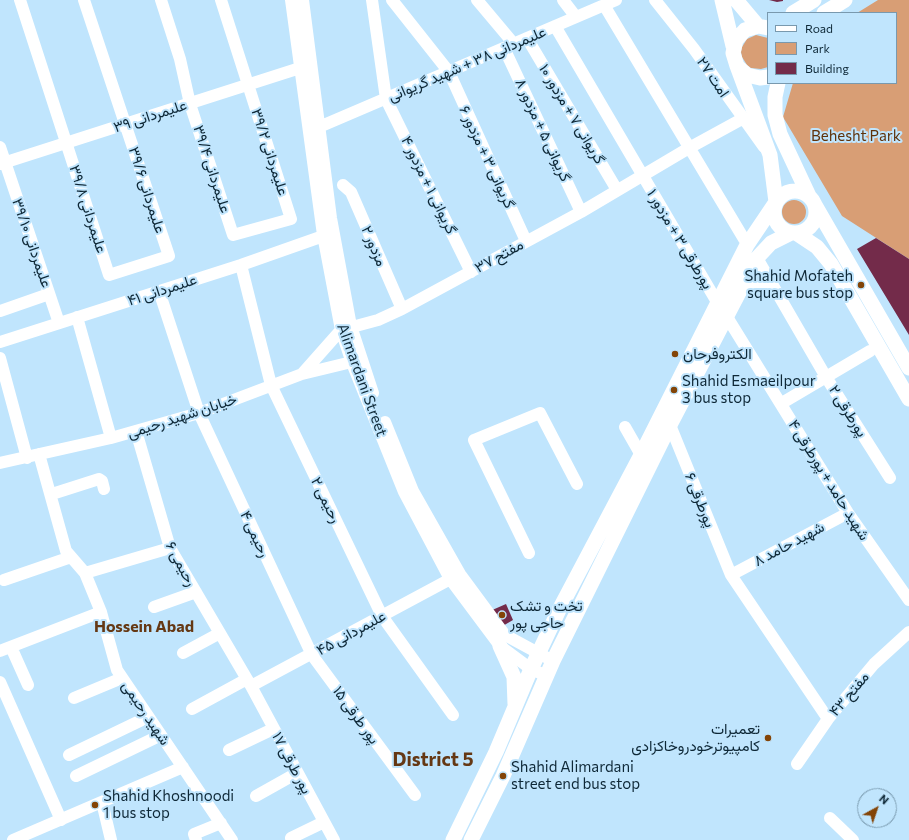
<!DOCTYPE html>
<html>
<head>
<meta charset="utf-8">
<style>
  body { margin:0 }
  #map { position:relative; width:909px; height:840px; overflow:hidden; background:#c0e5fd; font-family:Commissioner,sans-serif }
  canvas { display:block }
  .legend { position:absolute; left:767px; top:12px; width:130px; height:72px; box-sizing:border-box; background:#c0e5fd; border:1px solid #7999ae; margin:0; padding:5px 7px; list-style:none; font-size:12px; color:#0e2837 }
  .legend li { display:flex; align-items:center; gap:8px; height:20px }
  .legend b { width:20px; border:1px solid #7999ae }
  .north { position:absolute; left:857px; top:788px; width:40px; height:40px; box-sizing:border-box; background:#c0e5fd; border:1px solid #7999ae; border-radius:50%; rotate:40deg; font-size:11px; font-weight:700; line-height:16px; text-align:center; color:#0e2837 }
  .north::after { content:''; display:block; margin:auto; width:14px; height:18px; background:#834407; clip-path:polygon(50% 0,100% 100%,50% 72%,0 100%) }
</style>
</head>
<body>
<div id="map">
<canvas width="909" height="840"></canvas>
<ul class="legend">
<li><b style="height:5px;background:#fff"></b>Road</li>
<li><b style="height:11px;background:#d89e75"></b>Park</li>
<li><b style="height:11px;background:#732b4a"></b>Building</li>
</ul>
<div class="north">N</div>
</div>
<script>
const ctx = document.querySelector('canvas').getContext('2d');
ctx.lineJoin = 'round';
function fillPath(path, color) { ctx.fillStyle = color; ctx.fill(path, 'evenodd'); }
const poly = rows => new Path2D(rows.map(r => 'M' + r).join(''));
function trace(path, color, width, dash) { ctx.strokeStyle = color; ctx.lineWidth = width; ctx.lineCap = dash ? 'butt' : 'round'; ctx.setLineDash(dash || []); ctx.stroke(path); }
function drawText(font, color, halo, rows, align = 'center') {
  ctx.font = font + ' Commissioner,Vazirmatn,sans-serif'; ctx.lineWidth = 4; ctx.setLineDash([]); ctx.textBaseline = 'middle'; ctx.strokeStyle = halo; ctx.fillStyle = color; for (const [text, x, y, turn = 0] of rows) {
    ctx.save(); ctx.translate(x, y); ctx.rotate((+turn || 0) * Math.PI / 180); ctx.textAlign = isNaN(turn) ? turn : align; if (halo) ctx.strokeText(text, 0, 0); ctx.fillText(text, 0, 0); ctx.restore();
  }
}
fillPath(poly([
  [878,0,909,0,909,259,842,216,783,117,793,83,896,83,896,13,857,13],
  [756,35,768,38,768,67,761,69,751,68,747,65,742,57,741,52,742,47,747,39],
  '782 212a12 12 0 1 1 24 0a12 12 0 1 1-24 0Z'
]), '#d89e75');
fillPath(poly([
  [769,0,783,0,783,1,777,2],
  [876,238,909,259,909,335,857,249],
  [506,604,513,620,501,627,490,611]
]), '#732b4a');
trace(poly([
  [20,0,109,275,169,256,84,0],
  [161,0,180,59,190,104,233,235,291,219,221,0],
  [291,0,323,235,341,330,352,363,404,492,450,579,500,646,531,669,547,676],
  [303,0,331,218,351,326,373,393],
  [372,0,386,99,471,272],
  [392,0,449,72,526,241],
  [477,0,514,44],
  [563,0,576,17],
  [655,0,694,49,764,147],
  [604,5,744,239],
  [555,26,717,302],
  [527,38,617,190],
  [504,48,581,212],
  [312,130,616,0],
  [0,147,59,323],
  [0,164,300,68,308,68],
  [343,185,351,192,402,309],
  [757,258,826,377,890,478],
  [241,265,271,385,382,616,453,715],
  [743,285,754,282,769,282],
  [159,291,199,413,312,655,415,795],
  [0,311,49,294],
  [77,317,111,438],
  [727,317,848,513,909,600],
  [0,342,241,265,329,234],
  [0,358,27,458],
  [302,374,341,330,378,320,402,309,581,212,689,148,742,119],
  [782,403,870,351],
  [385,422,413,491,460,574,505,635,553,661],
  [670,425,731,575,828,719],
  [625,427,641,455],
  [136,431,170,548,251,686,334,840],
  [39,454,66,551,85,573,101,612,117,670,232,840],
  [0,463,111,438,199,413,302,374,360,360],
  [52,494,99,479,102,481,104,489],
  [529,553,474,440,540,413,577,484],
  [85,573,170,548],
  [731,575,848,513],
  [4,580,71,557],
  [154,607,196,592],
  [11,647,28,685],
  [0,651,101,612],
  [183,653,220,633],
  [0,682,61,820],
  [251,686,456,576],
  [74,698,122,678],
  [192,709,247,679],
  [229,750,273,729],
  [69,755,148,717],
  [797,764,828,719,874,664,909,632],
  [76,776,161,735],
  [256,796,297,773],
  [102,802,111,840],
  [830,818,853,840],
  [291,838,324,822],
  [13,840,183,767],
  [196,840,194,834,221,823]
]), '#fff', 12);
trace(poly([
  [722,0,733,46],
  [736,0,758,26],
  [793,13,814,0],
  [824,13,845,0],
  [768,28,758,26,745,30,736,40,733,53,737,66,747,75,760,78,768,77],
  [737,66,770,155,776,202],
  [778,83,775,97,775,115,780,134,809,196],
  '774 212a21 21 0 1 1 42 0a21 21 0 1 1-42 0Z',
  [815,205,909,368],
  [796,233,817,247,831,264,909,399],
  [500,646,514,677,515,704],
  [453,840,496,752,531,669,559,610,641,455,747,245,776,202],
  [471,840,503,776,553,661,670,425,757,258,771,243,791,233]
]), '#fff', 15);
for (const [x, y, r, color] of [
  [861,285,4,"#834407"],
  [675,354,4,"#834407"],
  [674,390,4,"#834407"],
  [502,615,4,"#834407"],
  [768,738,4,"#834407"],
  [503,776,4,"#834407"],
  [95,805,4,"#834407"]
]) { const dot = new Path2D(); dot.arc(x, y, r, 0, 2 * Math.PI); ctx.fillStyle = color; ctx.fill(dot); trace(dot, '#c0e5fd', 1.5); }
drawText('15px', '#0e2837', '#c0e5fd', [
  ["علیمردانی ۳۸ + شهید گریوانی",467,64,-23],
  ["امت ۲۷",713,77,56],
  ["گریوانی ۷ + مزدور ۱۰",572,114,59],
  ["علیمردانی ۳۹",150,116,-18],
  ["گریوانی ۵ + مزدور ۸",543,130,65],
  ["علیمردانی ۳۹/۲",270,152,72],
  ["گریوانی ۳ + مزدور ۶",487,157,65],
  ["علیمردانی ۳۹/۴",212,169,72],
  ["گریوانی ۱ + مزدور ۴",429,185,64],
  ["علیمردانی ۳۹/۶",147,190,72],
  ["علیمردانی ۳۹/۸",88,209,72],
  ["پورطرقی ۳ + مزدور ۱",680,239,59],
  ["علیمردانی ۳۹/۱۰",32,243,71],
  ["مزدور ۲",374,246,67],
  ["مفتح ۳۷",499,256,-29],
  ["علیمردانی ۴۱",162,290,-18],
  ["Alimardani Street",362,380,70],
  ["پورطرقی ۲",848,411,58],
  ["خیابان شهید رحیمی",182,416,-18],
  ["شهید حامد + پورطرقی ۴",829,480,58],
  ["رحیمی ۲",326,500,64],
  ["پورطرقی ۶",700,500,68],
  ["رحیمی ۴",255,534,65],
  ["شهید حامد ۸",789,544,-28],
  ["رحیمی ۶",181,564,62],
  ["علیمردانی ۴۵",351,633,-29],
  ["مفتح ۴۳",849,694,-50],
  ["شهید رحیمی",146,713,56],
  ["پور طرقی ۱۵",356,715,54],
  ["پور طرقی ۱۷",292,763,62]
]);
drawText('15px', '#5f320a', '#c0e5fd', [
  ["Behesht Park",856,136]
]);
drawText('15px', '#0e2837', '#c0e5fd', [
  ["Shahid Mofateh",853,276,"right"],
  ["square bus stop",853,293,"right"],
  ["الکتروفرحان",683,354],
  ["Shahid Esmaeilpour",682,381],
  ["3 bus stop",682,398],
  ["تخت و تشک",510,606],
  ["حاجی پور",510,623],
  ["تعمیرات",760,729,"right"],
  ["کامپیوترخودروخاکزادی",760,746,"right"],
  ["Shahid Alimardani",511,767],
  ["street end bus stop",511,784],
  ["Shahid Khoshnoodi",103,796],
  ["1 bus stop",103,813]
], 'left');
drawText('bold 16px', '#653814', '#c0e5fd', [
  ["Hossein Abad",144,627]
]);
drawText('bold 19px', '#653814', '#c0e5fd', [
  ["District 5",433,760]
]);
</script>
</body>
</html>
